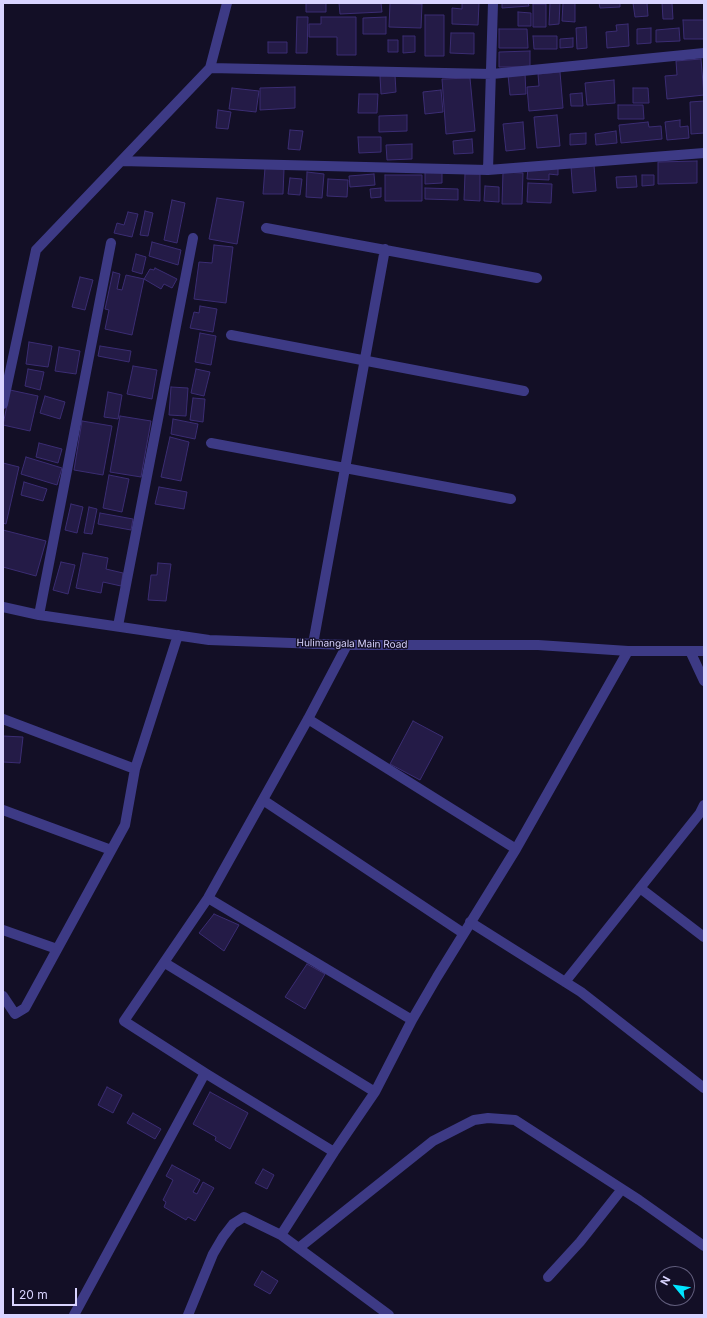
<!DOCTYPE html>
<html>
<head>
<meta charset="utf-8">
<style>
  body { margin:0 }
  #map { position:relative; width:707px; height:1318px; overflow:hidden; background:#130f26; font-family:Inter,sans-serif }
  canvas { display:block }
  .frame { position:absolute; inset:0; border:4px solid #d9d4ff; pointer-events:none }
  .north { position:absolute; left:655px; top:1266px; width:40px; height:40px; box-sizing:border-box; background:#130f26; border:1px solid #625e7d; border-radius:50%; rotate:299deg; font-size:11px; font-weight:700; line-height:16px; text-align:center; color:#d9d4ff }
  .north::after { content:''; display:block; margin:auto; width:14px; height:18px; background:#00e5ff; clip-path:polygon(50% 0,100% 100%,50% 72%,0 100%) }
  .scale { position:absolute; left:12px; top:1288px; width:65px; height:18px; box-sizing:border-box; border:2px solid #d9d4ff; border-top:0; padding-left:5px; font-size:12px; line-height:14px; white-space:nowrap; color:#d9d4ff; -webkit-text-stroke:3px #130f26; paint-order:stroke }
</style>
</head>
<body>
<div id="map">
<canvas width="707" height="1318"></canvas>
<div class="frame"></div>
<div class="north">N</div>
<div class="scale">20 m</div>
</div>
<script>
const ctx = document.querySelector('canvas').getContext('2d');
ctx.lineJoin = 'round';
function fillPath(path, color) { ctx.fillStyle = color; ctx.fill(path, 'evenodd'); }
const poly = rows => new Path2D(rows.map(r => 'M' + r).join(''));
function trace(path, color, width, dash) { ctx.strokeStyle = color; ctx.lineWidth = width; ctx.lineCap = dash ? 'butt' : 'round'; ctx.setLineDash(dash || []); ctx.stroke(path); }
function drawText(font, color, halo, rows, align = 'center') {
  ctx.font = font + ' Inter,sans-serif'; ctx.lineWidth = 3; ctx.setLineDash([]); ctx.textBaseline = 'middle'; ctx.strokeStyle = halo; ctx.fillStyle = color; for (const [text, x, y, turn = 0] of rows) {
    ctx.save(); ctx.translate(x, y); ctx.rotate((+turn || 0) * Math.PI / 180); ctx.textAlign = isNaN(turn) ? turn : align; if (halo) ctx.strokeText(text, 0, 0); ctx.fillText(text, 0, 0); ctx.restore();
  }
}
const building = poly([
  [306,3,326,3,326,12,306,12,306,3],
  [339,3,381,3,382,12,340,14,339,3],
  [390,3,422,4,421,28,389,27,390,3],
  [462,3,479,3,478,25,452,24,452,8,462,9,462,3],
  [502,3,528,3,529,6,502,8,502,3],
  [550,3,560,3,559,24,549,25,550,3],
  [563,3,575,3,575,22,562,21,563,3],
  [599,3,620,3,620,7,600,8,599,3],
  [633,3,647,3,648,16,635,17,633,3],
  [662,3,672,3,673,19,663,19,662,3],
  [533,4,546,4,546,27,533,27,533,4],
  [518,12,531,13,531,26,518,26,518,12],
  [425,15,444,15,444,56,425,56,425,15],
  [297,17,308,17,307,53,296,53,297,17],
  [321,17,356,17,356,55,337,55,337,37,309,37,309,24,321,24,321,17],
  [386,17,386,34,363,34,363,18,386,17],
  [683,20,704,20,704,39,684,39,683,20],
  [628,24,629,46,607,48,606,32,617,31,616,25,628,24],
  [586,27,587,48,577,49,576,28,586,27],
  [651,28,651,43,637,44,637,29,651,28],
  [679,28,680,41,656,42,656,30,679,28],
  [499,29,527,29,528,48,499,48,499,29],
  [451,33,474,33,474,54,450,53,451,33],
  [403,36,415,36,415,52,403,53,403,36],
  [533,36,557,36,557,49,534,49,533,36],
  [573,38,573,47,560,48,560,39,573,38],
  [388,40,398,40,398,52,388,52,388,40],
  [268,42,287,42,287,53,268,53,268,42],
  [530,51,530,67,499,67,499,52,530,51],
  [701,59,704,95,667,99,665,76,677,75,676,61,701,59],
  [560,72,563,108,529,111,527,87,539,86,538,74,560,72],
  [525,73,526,94,510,95,508,75,525,73],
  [395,75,396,92,381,94,380,76,395,75],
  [470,78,475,131,446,134,442,79,470,78],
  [614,80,615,103,587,105,585,83,614,80],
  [295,87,295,108,260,110,260,88,295,87],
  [232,88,259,91,256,112,229,109,232,88],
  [633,88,648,88,649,103,633,103,633,88],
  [441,90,443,112,425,114,423,92,441,90],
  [582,93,583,106,571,106,570,94,582,93],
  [359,94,378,94,377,113,358,113,359,94],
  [704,101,704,133,691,134,690,102,704,101],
  [618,105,643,105,644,119,618,119,618,105],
  [218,110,231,112,228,129,216,128,218,110],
  [407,115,407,131,379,132,379,116,407,115],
  [557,115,560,146,537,148,534,117,557,115],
  [680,120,680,127,688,126,689,138,667,140,665,122,680,120],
  [523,122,525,149,506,151,503,124,523,122],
  [648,122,649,127,661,126,662,139,621,143,619,125,648,122],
  [290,130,303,131,300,150,288,149,290,130],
  [616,131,617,143,596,145,595,134,616,131],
  [586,133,586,144,570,145,570,134,586,133],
  [358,137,381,137,381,152,359,153,358,137],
  [472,139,473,153,454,154,453,141,472,139],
  [412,144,412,159,387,160,386,145,412,144],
  [697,161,697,183,658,184,658,162,697,161],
  [594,165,596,191,573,193,571,167,594,165],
  [265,168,284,169,283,194,263,194,265,168],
  [528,168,558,168,558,175,549,174,549,180,527,179,528,168],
  [442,171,442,183,425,184,425,172,442,171],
  [307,172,324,174,322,198,306,197,307,172],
  [503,172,523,173,522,204,502,204,503,172],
  [374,174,375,185,350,187,349,176,374,174],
  [465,174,480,174,480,201,464,200,465,174],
  [385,175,422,175,422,201,385,201,385,175],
  [642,175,654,175,654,185,642,186,642,175],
  [636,176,637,187,617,188,616,177,636,176],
  [290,178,302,179,300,195,288,194,290,178],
  [328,179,348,180,347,197,327,196,328,179],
  [528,183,552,184,551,203,527,202,528,183],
  [485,186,499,187,499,202,484,201,485,186],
  [381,188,381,197,371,198,370,189,381,188],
  [425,188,458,189,458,200,425,199,425,188],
  [217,198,244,202,237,244,209,239,217,198],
  [172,200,185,203,177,243,164,240,172,200],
  [145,211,153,213,148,236,140,235,145,211],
  [128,212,138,214,132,237,114,233,117,223,124,225,128,212],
  [152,242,181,250,178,265,149,256,152,242],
  [214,245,233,247,226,303,194,299,199,262,212,263,214,245],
  [136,254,146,257,142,274,132,271,136,254],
  [155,268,177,279,172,288,164,284,161,289,144,279,150,269,154,270,155,268],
  [113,272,120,274,117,289,122,290,126,275,144,279,132,335,105,329,109,310,105,309,113,272],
  [80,277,93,280,85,310,72,307,80,277],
  [200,306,217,309,213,332,190,328,194,312,199,313,200,306],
  [200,333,216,336,211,365,195,362,200,333],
  [29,342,52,346,48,367,26,364,29,342],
  [100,346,131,351,129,362,98,356,100,346],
  [59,347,80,351,76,374,55,371,59,347],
  [133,366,157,370,152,399,127,394,133,366],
  [28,369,44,372,40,390,25,386,28,369],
  [196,369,210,372,204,396,191,393,196,369],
  [171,387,188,388,186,416,169,415,171,387],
  [10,390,38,396,30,431,3,425,10,390],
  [108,392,122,395,118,419,104,417,108,392],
  [45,396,65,402,60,419,40,413,45,396],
  [193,398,205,399,203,422,190,420,193,398],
  [120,416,151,421,141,477,110,472,120,416],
  [173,419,198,424,195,439,171,434,173,419],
  [82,421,112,426,103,475,74,470,82,421],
  [170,437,189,442,181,481,161,477,170,437],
  [39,443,62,449,58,463,36,457,39,443],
  [26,457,62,468,57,485,21,474,26,457],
  [3,463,19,467,6,524,3,523,3,463],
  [109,475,129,479,122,512,103,508,109,475],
  [24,482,47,489,43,501,21,495,24,482],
  [159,487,187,492,184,509,155,504,159,487],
  [71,504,83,507,77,533,65,530,71,504],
  [89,507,97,509,92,534,84,533,89,507],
  [100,513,133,519,131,530,98,524,100,513],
  [3,530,46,541,36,576,3,567,3,530],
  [83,553,108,558,106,569,123,573,121,586,103,582,101,593,76,588,83,553],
  [61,562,75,565,68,594,53,590,61,562],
  [158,563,171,564,166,601,148,600,151,575,157,575,158,563],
  [413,721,443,737,420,780,390,764,413,721],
  [3,736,23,737,20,763,3,762,3,736],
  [214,914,239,925,224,951,199,933,214,914],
  [307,964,325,974,305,1009,285,997,307,964],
  [107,1087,122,1095,113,1113,98,1105,107,1087],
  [210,1092,248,1113,230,1149,215,1140,216,1137,193,1124,210,1092],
  [133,1113,161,1129,155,1139,127,1123,133,1113],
  [172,1165,200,1180,193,1192,197,1194,203,1182,214,1188,195,1221,188,1217,186,1220,164,1207,166,1202,163,1200,173,1180,166,1176,172,1165],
  [263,1169,274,1175,267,1189,255,1183,263,1169],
  [262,1271,278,1281,270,1294,254,1285,262,1271]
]);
fillPath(building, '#241b47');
trace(building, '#3b2d73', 1);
trace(poly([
  [210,68,492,74,704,53],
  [121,161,488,170,704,153],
  [488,170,493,3],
  [266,228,537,278],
  [231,335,524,391],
  [3,404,36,250,210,68,227,3],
  [211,443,511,499],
  [3,607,39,615,209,640,347,645,538,645,628,651,704,651],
  [39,615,111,243],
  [118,626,193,238],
  [313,644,385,249],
  [690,651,704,681],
  [3,719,135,769],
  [308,719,516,849],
  [263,800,463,933],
  [3,810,111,850],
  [640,888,704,937],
  [208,898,412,1020],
  [470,922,581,992,704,1088],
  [3,930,57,949],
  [165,963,375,1092],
  [565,982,700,813,704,805],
  [3,996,15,1014,25,1008,125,825,135,769,178,635],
  [205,1073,334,1152],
  [281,1235,389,1315],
  [300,1247,433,1141,474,1120,488,1118,515,1120,639,1200,704,1246],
  [548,1277,580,1242,622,1189],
  [74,1315,205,1073,124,1021,208,898,308,719,347,645],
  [188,1315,213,1254,223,1237,233,1224,244,1217,281,1235,334,1152,375,1092,412,1020,437,977,516,849,628,651]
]), '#3d3a85', 10);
drawText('10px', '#d9d4ff', '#130f26', [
  ["Hulimangala Main Road",352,644,1]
]);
</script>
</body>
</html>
